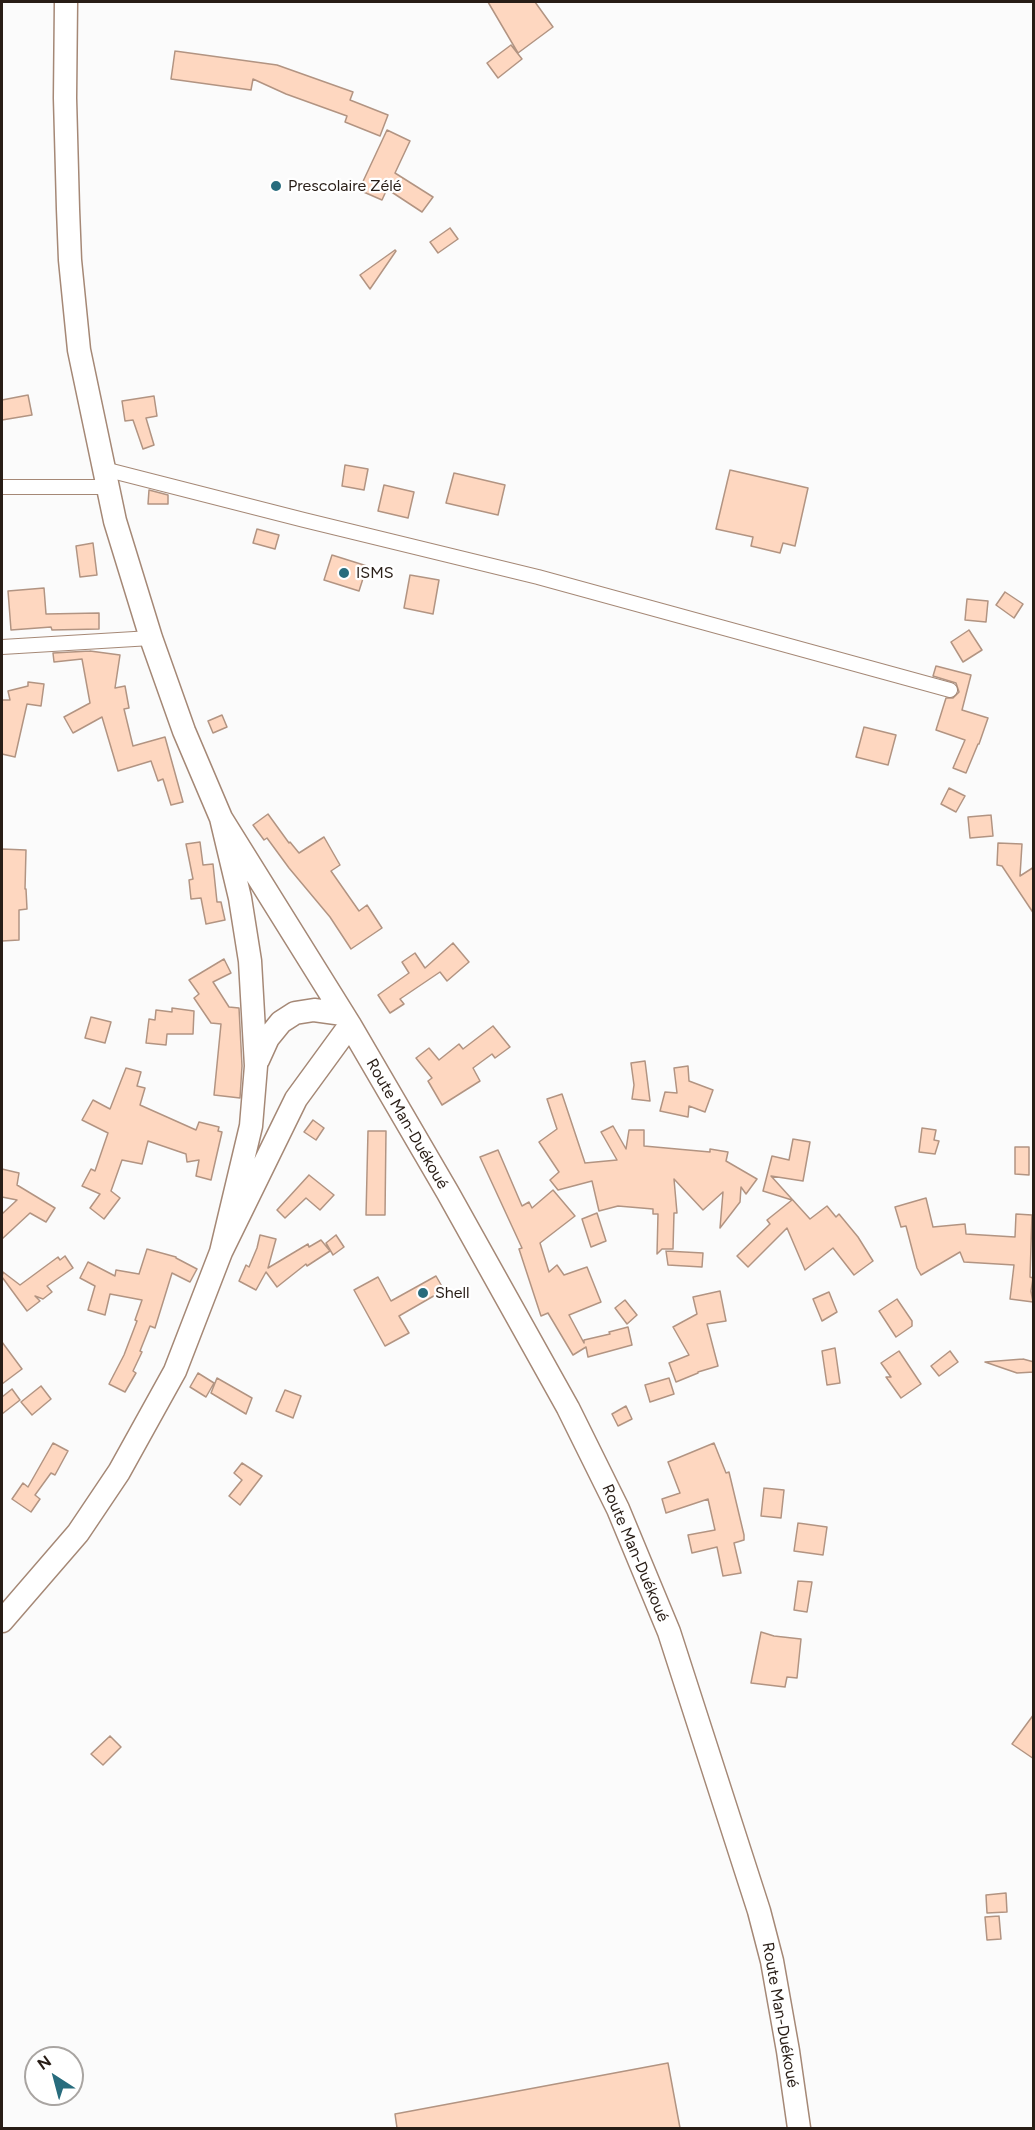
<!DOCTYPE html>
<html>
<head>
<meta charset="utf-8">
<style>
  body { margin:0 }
  #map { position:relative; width:1035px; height:2130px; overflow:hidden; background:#fbfbfb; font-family:Figtree,sans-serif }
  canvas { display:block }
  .frame { position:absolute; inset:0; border:3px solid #281d16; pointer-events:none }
  .north { position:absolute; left:24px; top:2046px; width:60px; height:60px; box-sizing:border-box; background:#fff; border:2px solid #a9a5a2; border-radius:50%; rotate:324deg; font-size:16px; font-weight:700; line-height:24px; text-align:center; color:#281d16 }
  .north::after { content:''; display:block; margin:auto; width:21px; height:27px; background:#286c7d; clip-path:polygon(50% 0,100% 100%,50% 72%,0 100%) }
</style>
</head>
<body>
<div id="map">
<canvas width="1035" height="2130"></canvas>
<div class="frame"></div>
<div class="north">N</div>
</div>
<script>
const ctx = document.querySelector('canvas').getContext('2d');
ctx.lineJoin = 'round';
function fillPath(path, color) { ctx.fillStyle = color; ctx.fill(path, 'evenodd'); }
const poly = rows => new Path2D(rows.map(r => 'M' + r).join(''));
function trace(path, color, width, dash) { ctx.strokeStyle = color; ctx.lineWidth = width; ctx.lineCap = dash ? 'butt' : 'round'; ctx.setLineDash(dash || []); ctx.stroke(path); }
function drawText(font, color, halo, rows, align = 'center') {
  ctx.font = font + ' Figtree,sans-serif'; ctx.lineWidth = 4.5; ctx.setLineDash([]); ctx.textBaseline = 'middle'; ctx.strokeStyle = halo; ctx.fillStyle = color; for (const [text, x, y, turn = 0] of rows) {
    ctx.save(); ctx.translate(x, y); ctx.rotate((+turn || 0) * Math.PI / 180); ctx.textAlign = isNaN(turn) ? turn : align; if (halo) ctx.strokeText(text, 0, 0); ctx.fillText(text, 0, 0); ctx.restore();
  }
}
const building = poly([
  [488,2,535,2,553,27,518,53,488,2],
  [511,45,522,59,498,78,487,63,511,45],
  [175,51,277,65,353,92,350,100,388,115,380,136,345,122,347,116,286,94,253,79,251,90,171,79,175,51],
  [387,130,410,141,395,173,433,197,422,212,387,189,382,200,359,190,387,130],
  [450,228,458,239,438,253,430,242,450,228],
  [395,250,396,251,370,289,360,275,395,250],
  [28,395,32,415,2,420,2,400,28,395],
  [154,396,157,416,146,418,154,445,143,449,133,420,125,421,122,401,154,396],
  [345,465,368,469,364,490,342,486,345,465],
  [730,470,808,488,795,546,783,543,780,553,751,546,753,537,716,529,730,470],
  [454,473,505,485,498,515,446,503,454,473],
  [384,485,414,492,408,518,378,511,384,485],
  [149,490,168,495,168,504,148,504,149,490],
  [257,529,279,535,275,549,253,543,257,529],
  [93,543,97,575,80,577,76,546,93,543],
  [332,555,367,566,359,591,324,580,332,555],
  [410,575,439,580,433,614,404,608,410,575],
  [44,588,46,614,99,613,99,629,52,630,51,627,11,630,8,591,44,588],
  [1005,592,1023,604,1014,618,996,605,1005,592],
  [967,599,988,601,986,622,965,620,967,599],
  [969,630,982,650,963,662,951,642,969,630],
  [90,651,120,655,115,688,125,686,129,708,124,709,133,746,165,737,183,802,171,805,163,779,158,781,151,761,118,771,102,717,73,733,64,717,90,703,82,659,54,662,53,653,90,651],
  [936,666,971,675,962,710,988,718,979,744,978,744,966,773,953,768,965,740,936,730,946,698,953,698,959,692,956,683,933,676,936,666],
  [28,682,44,684,41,706,27,704,15,757,2,754,2,700,10,700,8,691,28,686,28,682],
  [222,715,227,727,213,733,208,721,222,715],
  [864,727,896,735,888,765,856,757,864,727],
  [949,788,965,796,956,812,941,804,949,788],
  [268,814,289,843,290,842,299,853,324,837,340,865,331,871,359,911,367,905,382,928,351,949,330,917,289,868,267,838,264,840,253,825,268,814],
  [991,815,993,836,970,838,968,817,991,815],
  [200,842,203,865,213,864,217,902,221,902,225,920,206,924,201,898,191,899,189,880,193,879,186,844,200,842],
  [998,843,1022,844,1020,876,1034,867,1034,914,1002,866,997,865,998,843],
  [2,849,26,850,25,889,26,889,27,909,19,910,19,940,2,941,2,849],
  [453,943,469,962,447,981,440,972,400,999,404,1004,390,1013,378,995,409,973,402,962,415,953,425,968,453,943],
  [224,959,231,973,213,982,229,1007,239,1008,242,1066,240,1098,214,1095,221,1024,211,1023,194,998,199,994,189,980,224,959],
  [172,1008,194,1011,193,1034,167,1034,166,1045,146,1043,149,1019,155,1020,156,1010,172,1012,172,1008],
  [91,1017,111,1022,105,1043,85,1038,91,1017],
  [493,1026,510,1047,495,1058,492,1054,473,1068,480,1081,442,1105,428,1081,432,1078,416,1058,429,1048,439,1060,459,1044,463,1049,493,1026],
  [645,1061,650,1101,632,1099,634,1085,631,1063,645,1061],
  [688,1066,689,1081,713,1090,705,1112,689,1106,688,1117,660,1111,665,1092,677,1093,674,1068,688,1066],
  [126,1068,141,1072,137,1086,145,1088,140,1105,196,1130,199,1122,219,1127,218,1131,222,1132,211,1180,196,1176,199,1160,187,1162,186,1154,148,1141,142,1164,122,1160,111,1191,120,1198,104,1219,90,1208,100,1194,82,1186,91,1169,95,1171,108,1133,82,1120,93,1100,110,1109,126,1068],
  [562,1094,585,1163,617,1160,601,1132,613,1126,626,1149,629,1130,644,1130,644,1146,710,1152,710,1149,728,1152,726,1161,757,1179,746,1194,741,1187,740,1202,720,1228,723,1192,703,1210,674,1179,677,1213,674,1213,673,1249,662,1249,657,1254,658,1214,653,1214,653,1209,618,1206,599,1211,592,1181,558,1190,550,1180,559,1172,539,1142,557,1129,547,1099,562,1094],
  [313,1120,324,1128,316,1140,304,1132,313,1120],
  [922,1128,936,1130,934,1140,939,1141,935,1154,919,1152,922,1128],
  [368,1131,386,1131,385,1215,366,1215,368,1131],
  [793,1139,810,1142,803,1181,771,1176,810,1219,827,1206,836,1217,839,1214,858,1237,873,1261,854,1275,833,1248,805,1270,787,1228,748,1267,737,1256,770,1224,767,1220,792,1200,763,1191,772,1156,789,1160,793,1139],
  [1015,1147,1029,1147,1029,1175,1015,1174,1015,1147],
  [498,1150,522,1206,529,1202,532,1208,553,1190,575,1216,540,1243,549,1272,557,1265,564,1275,587,1267,601,1302,569,1315,584,1343,584,1340,610,1334,609,1332,628,1327,632,1345,588,1357,586,1347,573,1355,548,1313,541,1316,519,1249,522,1248,480,1157,498,1150],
  [2,1169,19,1173,17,1185,55,1208,46,1222,30,1213,2,1239,2,1214,17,1200,2,1197,2,1169],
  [309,1175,334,1195,320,1210,306,1198,285,1218,277,1210,309,1175],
  [926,1198,933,1227,965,1224,966,1234,1015,1237,1016,1214,1032,1215,1030,1277,1033,1278,1031,1291,1033,1302,1010,1299,1014,1265,964,1262,960,1252,921,1275,917,1268,906,1226,901,1227,895,1207,926,1198],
  [597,1213,606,1241,591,1247,582,1219,597,1213],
  [260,1235,276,1239,268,1268,308,1244,309,1247,321,1240,330,1251,307,1266,306,1264,277,1287,266,1272,256,1290,239,1281,246,1265,249,1267,257,1248,260,1235],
  [336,1235,344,1247,333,1255,326,1243,336,1235],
  [147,1249,176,1257,176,1258,197,1269,190,1282,172,1273,155,1328,150,1326,140,1351,142,1352,133,1371,136,1373,125,1392,109,1384,124,1355,137,1321,135,1320,142,1300,110,1294,105,1315,88,1310,95,1286,80,1278,88,1262,115,1276,116,1270,139,1274,147,1249],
  [666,1251,703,1253,702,1267,668,1265,666,1251],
  [65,1256,73,1268,47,1286,52,1292,43,1299,35,1296,40,1301,27,1311,2,1277,3,1272,20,1285,58,1257,60,1260,65,1256],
  [436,1276,444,1290,399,1316,409,1333,385,1346,354,1290,378,1277,391,1301,436,1276],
  [720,1291,726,1321,707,1324,718,1366,698,1372,698,1373,676,1382,669,1363,689,1355,673,1327,697,1314,693,1297,720,1291],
  [829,1292,837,1312,822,1321,813,1299,829,1292],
  [897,1299,912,1321,912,1326,896,1337,879,1311,897,1299],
  [625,1300,637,1315,627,1324,615,1308,625,1300],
  [2,1342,22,1369,2,1384,2,1342],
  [835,1348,840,1383,827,1385,822,1351,835,1348],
  [899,1351,921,1384,901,1398,886,1377,891,1377,881,1363,899,1351],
  [950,1351,958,1362,939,1376,931,1366,950,1351],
  [1023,1359,1034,1362,1034,1372,1017,1373,985,1362,1023,1359],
  [198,1373,214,1383,206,1397,190,1387,198,1373],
  [217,1378,252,1398,246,1414,211,1393,217,1378],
  [669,1378,674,1394,650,1402,645,1385,669,1378],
  [41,1386,51,1399,32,1415,21,1402,41,1386],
  [12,1389,20,1400,2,1414,2,1397,12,1389],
  [285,1390,301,1396,293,1418,276,1411,285,1390],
  [626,1406,632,1419,618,1426,612,1414,626,1406],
  [53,1443,68,1451,55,1475,51,1473,35,1495,40,1499,31,1512,12,1499,23,1483,28,1487,53,1443],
  [714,1443,726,1473,729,1472,744,1535,744,1540,734,1543,741,1573,723,1576,717,1547,692,1553,688,1535,715,1530,708,1499,666,1513,662,1499,680,1493,668,1462,714,1443],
  [242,1463,262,1476,240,1505,229,1496,242,1480,234,1473,242,1463],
  [764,1488,784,1490,781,1518,761,1516,764,1488],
  [798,1523,827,1527,823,1555,794,1551,798,1523],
  [798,1581,812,1582,807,1612,794,1610,798,1581],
  [761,1632,774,1636,801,1639,797,1678,787,1677,785,1687,751,1683,761,1632],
  [1034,1714,1034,1759,1012,1744,1034,1714],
  [110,1736,121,1747,103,1765,91,1754,110,1736],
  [1006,1893,1007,1912,987,1913,986,1895,1006,1893],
  [999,1916,1001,1939,987,1940,985,1917,999,1916],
  [668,2063,680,2128,397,2128,395,2114,668,2063]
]);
fillPath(building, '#fed7c0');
trace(building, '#b29482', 1.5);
const minor = poly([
  [104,469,304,520,538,577,950,690],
  [2,487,108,487],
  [2,647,151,638]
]);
const primary = poly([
  [66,2,65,98,68,209,70,260,79,350,115,521,151,638,184,731,221,818,240,898,250,961,256,1066,251,1126,221,1252],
  [221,818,350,1025,448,1193,568,1408,618,1509,669,1632,759,1911,772,1961,788,2051,799,2128],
  [258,1060,268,1038,281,1022,295,1013,314,1010,343,1014],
  [2,1621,78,1533,119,1472,175,1371,221,1252,296,1099,350,1025]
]);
trace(minor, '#a58876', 16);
trace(primary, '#a58876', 25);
trace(minor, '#fff', 14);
trace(primary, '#fff', 22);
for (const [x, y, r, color] of [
  [276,186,6,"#286c7d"],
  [344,573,6,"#286c7d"],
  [423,1293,6,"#286c7d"]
]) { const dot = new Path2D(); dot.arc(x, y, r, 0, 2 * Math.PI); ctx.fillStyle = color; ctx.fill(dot); trace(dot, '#fff', 2); }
drawText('16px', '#281d16', '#fff', [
  ["Prescolaire Zélé",288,186],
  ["ISMS",356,573],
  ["Shell",435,1293]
], 'left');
drawText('16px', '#281d16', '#fff', [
  ["Route Man-Duékoué",407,1124,60],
  ["Route Man-Duékoué",635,1553,67],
  ["Route Man-Duékoué",780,2015,80]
]);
</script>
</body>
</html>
